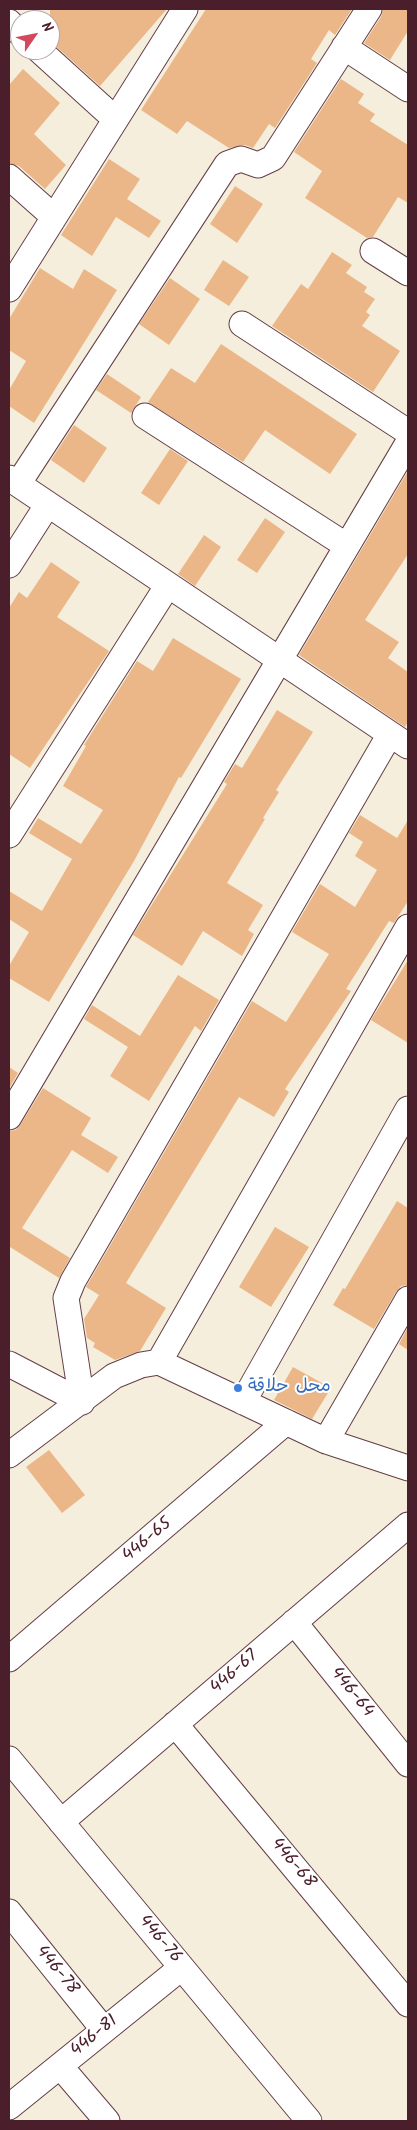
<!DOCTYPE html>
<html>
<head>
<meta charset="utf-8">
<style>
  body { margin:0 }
  #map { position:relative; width:417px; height:2130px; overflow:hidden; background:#f5eedc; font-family:Kalam,sans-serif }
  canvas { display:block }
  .frame { position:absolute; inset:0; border:10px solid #4a1f2b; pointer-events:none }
  .north { position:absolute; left:10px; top:10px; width:50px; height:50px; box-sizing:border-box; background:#fff; border:1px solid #b7a5aa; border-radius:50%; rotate:57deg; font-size:14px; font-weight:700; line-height:20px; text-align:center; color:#4a1f2b }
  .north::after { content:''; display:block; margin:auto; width:18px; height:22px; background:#d1495b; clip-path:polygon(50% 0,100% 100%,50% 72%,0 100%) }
</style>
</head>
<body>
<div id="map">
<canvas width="417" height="2130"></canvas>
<div class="frame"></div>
<div class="north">N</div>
</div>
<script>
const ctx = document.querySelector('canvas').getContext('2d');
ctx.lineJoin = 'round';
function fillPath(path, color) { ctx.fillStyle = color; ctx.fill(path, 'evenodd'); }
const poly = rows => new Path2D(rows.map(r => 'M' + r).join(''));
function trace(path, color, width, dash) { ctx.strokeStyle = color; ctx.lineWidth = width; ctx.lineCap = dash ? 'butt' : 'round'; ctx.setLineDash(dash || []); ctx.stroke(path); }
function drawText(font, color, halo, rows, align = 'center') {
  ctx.font = font + ' Kalam,"Playpen Sans Arabic",sans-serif'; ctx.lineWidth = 4; ctx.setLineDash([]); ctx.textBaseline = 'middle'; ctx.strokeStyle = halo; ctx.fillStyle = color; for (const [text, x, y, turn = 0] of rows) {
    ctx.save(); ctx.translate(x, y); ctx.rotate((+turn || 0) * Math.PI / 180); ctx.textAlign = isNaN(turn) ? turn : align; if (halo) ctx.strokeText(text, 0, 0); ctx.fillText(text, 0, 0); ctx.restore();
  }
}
fillPath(poly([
  [50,9,167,9,100,86,50,41],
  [206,9,352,9,335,35,329,30,311,59,317,63,275,128,269,124,253,148,245,145,229,148,187,121,177,134,141,110],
  [383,9,408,9,408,31,390,60,364,43,381,17],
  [23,69,60,103,34,134,66,165,45,189,19,166,9,163,9,85],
  [341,79,364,94,358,103,375,114,370,121,408,145,408,203,398,197,373,237,367,238,305,198,322,171,294,152],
  [109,159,140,179,127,199,161,221,149,238,116,217,92,256,61,235],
  [235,186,263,204,237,243,210,224],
  [332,252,352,265,346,273,367,287,364,292,375,299,366,312,370,315,362,326,400,351,373,392,272,326,301,284,308,289],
  [223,260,249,277,229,306,204,290],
  [40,268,73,289,84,269,117,290,34,423,9,406,9,390,26,361,9,350,9,319],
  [170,278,200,299,169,345,139,324],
  [221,344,357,434,330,474,265,430,243,462,148,402,171,368,195,383],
  [107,374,141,397,131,413,96,390],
  [74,425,107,448,84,483,51,460],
  [170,449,188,461,159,505,141,493],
  [408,471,408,554,365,620,399,642,388,658,408,672,408,722,405,727,299,655],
  [265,518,285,532,257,573,237,560],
  [204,535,221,547,195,586,178,574],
  [51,562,80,582,57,617,109,651,30,768,9,754,9,608,19,592,27,598],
  [173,638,241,679,181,778,179,777,134,861,49,1002,9,978,9,966,29,932,9,919,9,891,42,911,72,859,29,833,38,818,81,844,103,810,63,786,86,746,84,745,137,661,153,671],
  [277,710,313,732,276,790,279,792,263,818,265,819,227,883,263,905,248,930,254,934,242,956,203,931,182,966,133,935,227,784,224,782,235,764,242,768],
  [360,815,397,838,408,820,408,901,394,923,389,921,346,989,351,991,285,1089,289,1092,274,1117,239,1097,126,1283,166,1308,140,1351,115,1360,93,1347,95,1343,87,1338,84,1319,99,1295,86,1287,252,1001,286,1022,329,954,292,932,320,884,355,907,377,870,355,856,363,842,349,833],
  [408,960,408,1043,371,1020],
  [178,975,219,1000,201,1031,195,1026,149,1101,110,1076,128,1047,84,1019,92,1005,140,1036],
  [9,1067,18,1073,9,1089],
  [43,1088,91,1118,81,1135,118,1157,108,1173,72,1150,22,1228,70,1258,59,1278,10,1247,9,1249,9,1131,16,1130,21,1124],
  [397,1201,408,1208,408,1285,401,1286,396,1292,374,1329,333,1305,343,1288,345,1289],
  [275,1227,309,1247,271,1307,239,1287],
  [408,1327,408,1350,399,1344],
  [293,1367,331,1388,312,1419,274,1400],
  [49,1450,85,1495,62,1513,26,1467]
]), '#ebb788');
const street = poly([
  [9,22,20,33],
  [344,47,408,89],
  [39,50,115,119],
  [9,177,54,217],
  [373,251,408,273],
  [9,289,185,9],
  [242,324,408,432],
  [145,416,347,546],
  [9,478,408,746],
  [18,484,227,164,241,159,258,165,273,158,369,9],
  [9,565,48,504],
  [9,835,168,585],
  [9,1117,408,443],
  [159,1362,408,927],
  [9,1364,82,1402],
  [82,1402,66,1298,73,1281,390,734],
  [243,1402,408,1109],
  [326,1441,408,1299],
  [9,1455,114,1376,141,1365,159,1362,326,1441,408,1468],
  [294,1622,408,1764],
  [9,1659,286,1422],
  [175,1724,408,2004],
  [9,1759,309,2121],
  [61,1822,408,1525],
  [9,1912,104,2030],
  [60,2066,107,2121],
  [9,2107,181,1968]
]);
trace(street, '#643e46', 27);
trace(street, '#fff', 25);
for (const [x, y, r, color] of [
  [238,1388,5,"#3f7fe0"]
]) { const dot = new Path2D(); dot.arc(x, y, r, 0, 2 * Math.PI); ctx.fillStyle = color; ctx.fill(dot); trace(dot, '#fff', 2); }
drawText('18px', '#366cbe', '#fff', [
  ["محل حلاقة",248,1388]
], 'left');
drawText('18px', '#4a1f2b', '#fff', [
  ["446-65",148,1541,-40],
  ["446-67",235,1673,-41],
  ["446-64",351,1693,51],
  ["446-68",292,1864,50],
  ["446-76",159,1940,50],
  ["446-78",56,1971,51],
  ["446-81",95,2037,-39]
]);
</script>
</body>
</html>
